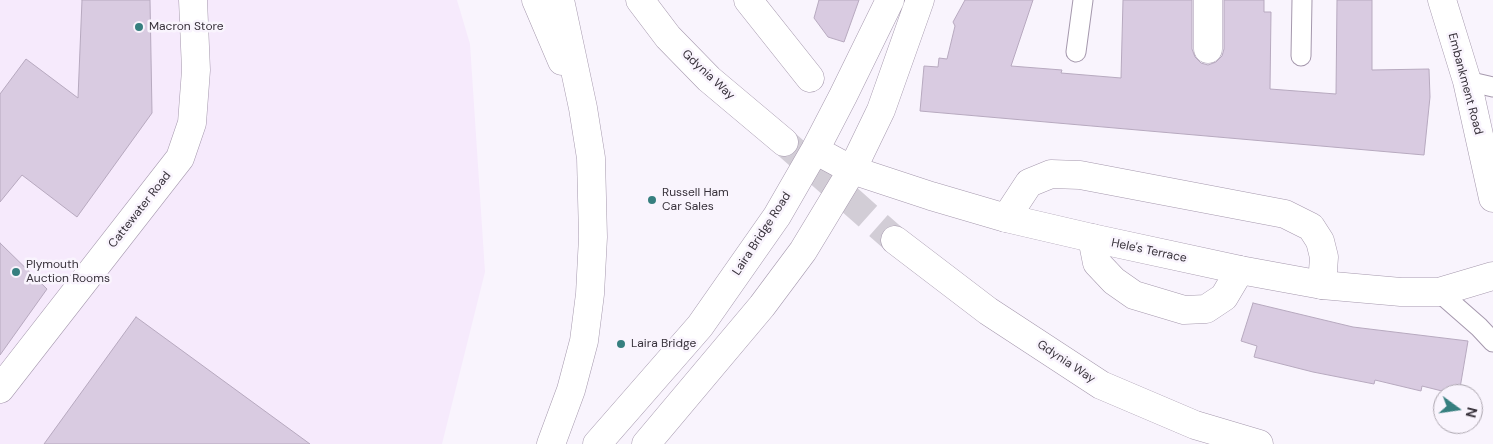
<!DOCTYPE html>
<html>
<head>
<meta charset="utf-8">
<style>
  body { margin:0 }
  #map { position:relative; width:1493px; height:444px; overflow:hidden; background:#f9f4fd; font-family:"DM Sans",sans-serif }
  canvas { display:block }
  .north { position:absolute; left:1433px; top:384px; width:50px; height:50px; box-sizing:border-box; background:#f9f4fd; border:1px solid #aca6af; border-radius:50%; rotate:104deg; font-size:14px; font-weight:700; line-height:20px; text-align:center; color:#38323b }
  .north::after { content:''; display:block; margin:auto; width:18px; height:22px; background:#367f7f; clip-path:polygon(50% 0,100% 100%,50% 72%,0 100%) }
</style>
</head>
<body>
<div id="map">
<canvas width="1493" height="444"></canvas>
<div class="north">N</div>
</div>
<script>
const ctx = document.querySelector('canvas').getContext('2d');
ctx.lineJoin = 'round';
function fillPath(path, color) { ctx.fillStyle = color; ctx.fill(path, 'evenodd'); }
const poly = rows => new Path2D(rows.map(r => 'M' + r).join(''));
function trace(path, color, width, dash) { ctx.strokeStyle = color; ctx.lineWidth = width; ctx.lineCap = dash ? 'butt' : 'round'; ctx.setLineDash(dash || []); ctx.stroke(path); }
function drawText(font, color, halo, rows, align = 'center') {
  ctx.font = font + ' "DM Sans",sans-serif'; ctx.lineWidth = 5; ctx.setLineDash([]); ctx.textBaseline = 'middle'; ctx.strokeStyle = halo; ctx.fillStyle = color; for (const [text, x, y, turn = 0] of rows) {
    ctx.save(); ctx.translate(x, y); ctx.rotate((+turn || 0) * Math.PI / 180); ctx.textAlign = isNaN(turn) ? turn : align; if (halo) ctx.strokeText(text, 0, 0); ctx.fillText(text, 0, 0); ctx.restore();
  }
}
fillPath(poly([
  [0,0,457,0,470,44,485,272,442,444,0,444]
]), '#f6eafc');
const building = poly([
  [82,0,150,0,152,113,77,217,22,175,0,202,0,94,26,59,78,98,82,0],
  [819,0,859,0,844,42,828,37,814,18,819,0],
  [965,0,1033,0,1011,66,1062,70,1061,73,1121,78,1123,0,1192,0,1192,49,1195,57,1201,63,1208,65,1216,62,1222,56,1224,49,1224,0,1264,0,1264,12,1271,12,1270,89,1336,94,1337,0,1372,0,1372,70,1429,69,1430,97,1424,155,920,111,924,66,938,67,939,58,947,59,955,26,953,22,965,0],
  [0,243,47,289,0,355,0,243],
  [1253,303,1353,327,1468,341,1459,394,1454,394,1422,386,1421,391,1375,380,1374,384,1313,372,1254,357,1257,346,1241,341,1253,303],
  [136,317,310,444,44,444,136,317]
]);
fillPath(building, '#d9cbe1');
trace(building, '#b7a9bf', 1);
trace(poly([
  [784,142,895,240]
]), '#d2cdd6', 28, [28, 14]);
const service = poly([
  [1076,52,1083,0],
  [1301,56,1302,0],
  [1467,81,1493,87],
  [1439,292,1479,327,1493,342]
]);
const minor = poly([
  [748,0,810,78],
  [1208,49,1208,0],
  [1006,218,1029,183,1051,174,1080,175,1285,214,1311,227,1320,241,1324,257,1322,285],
  [1092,238,1097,263,1114,281,1134,295,1184,310,1206,309,1224,297,1240,270],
  [0,389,180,158,192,123,196,70,193,0]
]);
const primary = poly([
  [536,0,562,61],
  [640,0,668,37,709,79,784,142],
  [1442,0,1467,81,1493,198],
  [815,150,852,170,931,196,1006,218,1092,238,1240,270,1322,285,1401,292,1439,292,1493,276],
  [895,240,988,311,1101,385,1195,425,1259,444],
  [551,444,571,390,584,341,590,294,593,237,591,158,583,108,560,0],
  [597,444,700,326,777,216,815,150,843,96,890,0],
  [646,444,762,306,803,251,852,170,881,110,920,0]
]);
trace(service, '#a598ad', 21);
trace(minor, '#a598ad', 29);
trace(primary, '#a598ad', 29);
trace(service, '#fff', 19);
trace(minor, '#fff', 28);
trace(primary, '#fff', 28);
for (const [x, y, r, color] of [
  [139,27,5,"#367f7f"],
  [652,200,5,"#367f7f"],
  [16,272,5,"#367f7f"],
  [621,344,5,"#367f7f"]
]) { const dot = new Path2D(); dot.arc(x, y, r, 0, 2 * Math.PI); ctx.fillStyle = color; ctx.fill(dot); trace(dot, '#f9f4fd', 2); }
drawText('12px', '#38323b', '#f9f4fd', [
  ["Macron Store",149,27],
  ["Russell Ham",662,193],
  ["Car Sales",662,207],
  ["Plymouth",26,265],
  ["Auction Rooms",26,279],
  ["Laira Bridge",631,344]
], 'left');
drawText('12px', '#38323b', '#f9f4fd', [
  ["Gdynia Way",708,75,43],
  ["Embankment Road",1465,84,75],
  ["Cattewater Road",140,210,-52],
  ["Laira Bridge Road",762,234,-57],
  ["Hele's Terrace",1149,251,12],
  ["Gdynia Way",1066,362,34]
]);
</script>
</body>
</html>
